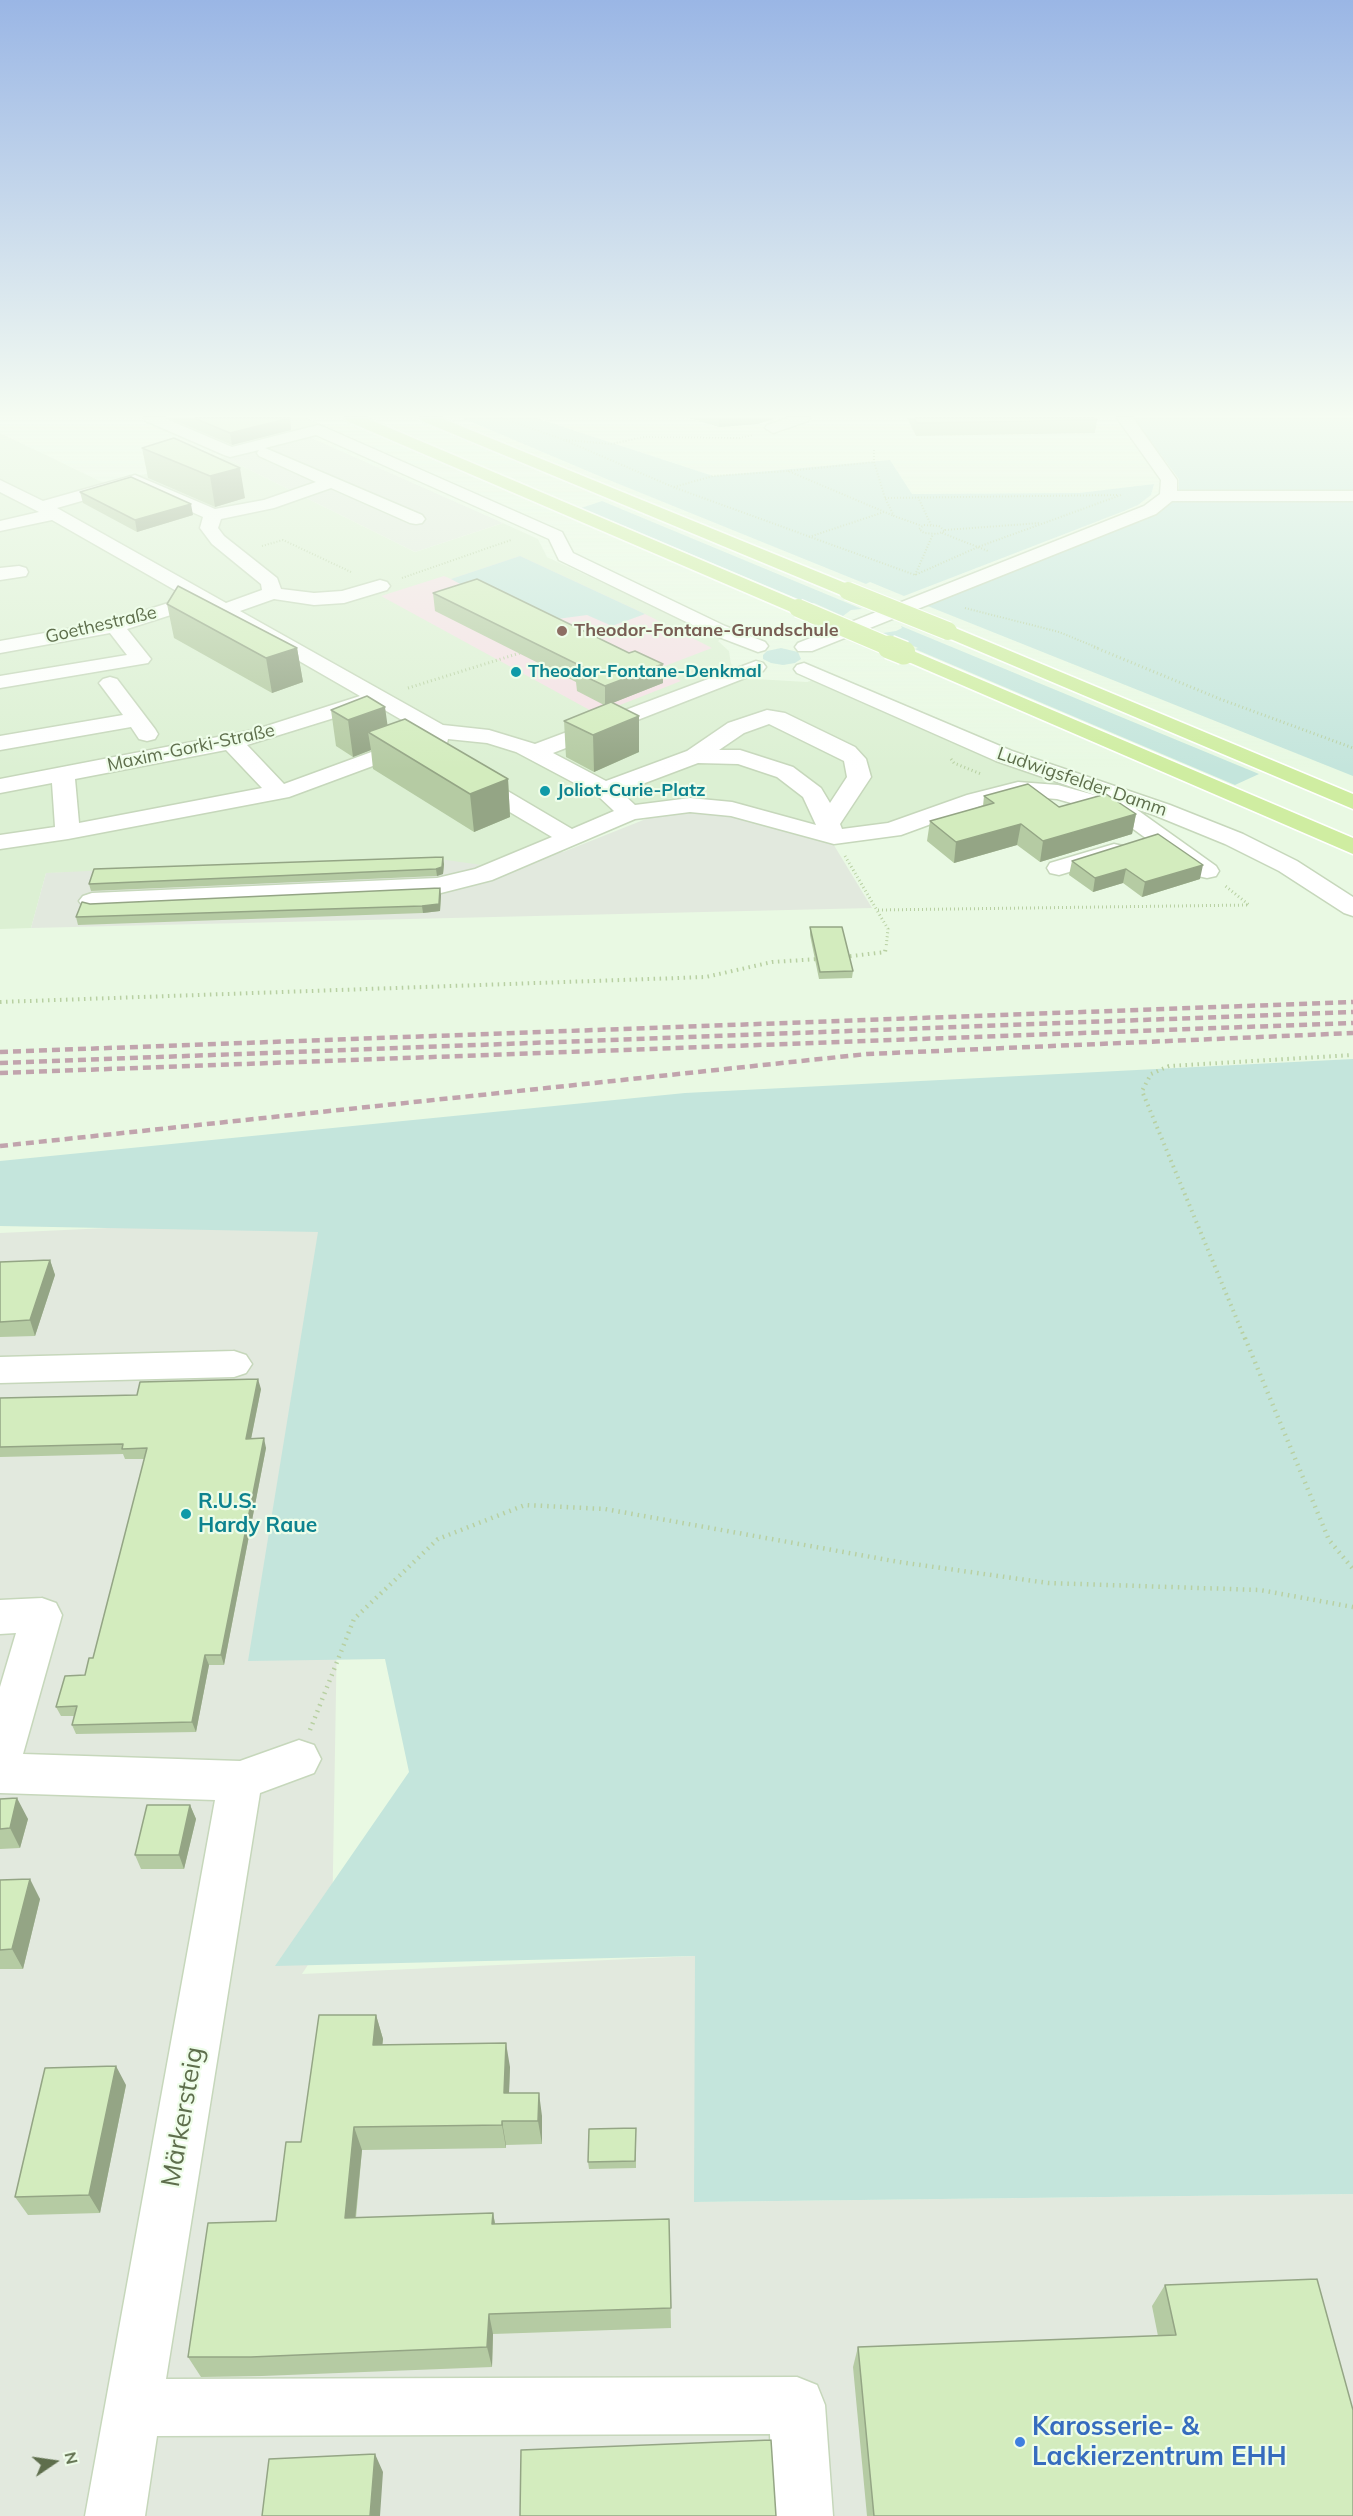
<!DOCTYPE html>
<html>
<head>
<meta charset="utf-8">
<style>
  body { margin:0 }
  #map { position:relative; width:1353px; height:2516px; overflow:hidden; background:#e9f9e3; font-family:Mulish,sans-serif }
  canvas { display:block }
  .north { position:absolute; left:24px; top:2432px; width:60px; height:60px; -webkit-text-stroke:4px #eefde9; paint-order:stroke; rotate:77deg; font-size:16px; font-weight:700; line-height:24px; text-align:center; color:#5e6e4c }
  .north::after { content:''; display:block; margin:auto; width:21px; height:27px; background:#5e6e4c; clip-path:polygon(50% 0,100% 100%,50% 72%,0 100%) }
</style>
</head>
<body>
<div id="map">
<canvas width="1353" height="2516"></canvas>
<div class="north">N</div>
</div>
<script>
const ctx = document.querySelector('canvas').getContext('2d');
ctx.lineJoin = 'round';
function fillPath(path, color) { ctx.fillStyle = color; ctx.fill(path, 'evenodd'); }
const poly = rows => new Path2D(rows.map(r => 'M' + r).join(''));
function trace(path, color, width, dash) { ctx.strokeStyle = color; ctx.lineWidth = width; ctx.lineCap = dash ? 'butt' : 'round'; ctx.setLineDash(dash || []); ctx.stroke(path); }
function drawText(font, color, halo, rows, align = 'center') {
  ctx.font = font + ' Mulish,sans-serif'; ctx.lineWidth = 4.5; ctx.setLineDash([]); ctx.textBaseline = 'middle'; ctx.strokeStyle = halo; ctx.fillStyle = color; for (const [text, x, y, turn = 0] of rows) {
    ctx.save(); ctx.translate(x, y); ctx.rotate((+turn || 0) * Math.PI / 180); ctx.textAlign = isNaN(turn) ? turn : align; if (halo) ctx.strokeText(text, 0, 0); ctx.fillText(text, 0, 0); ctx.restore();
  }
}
fillPath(poly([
  [0,433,104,483,224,457,415,552,503,523,538,539,547,557,722,638,718,641,729,651,731,664,744,675,756,679,807,682,816,679,1091,792,1053,786,866,831,825,830,706,801,671,799,641,807,496,867,46,873,31,928,0,929]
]), '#dcf0d3');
fillPath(poly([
  [144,418,306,418,333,430,224,457]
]), '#eaf8d8');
fillPath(poly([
  [307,436,503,523,415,552,224,457],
  [666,811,734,813,829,837,872,908,31,928,46,873,215,865,439,859,496,867,550,844,563,852],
  [344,1217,332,1928,302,1974,695,1956,695,2202,1353,2194,1353,2516,0,2516,0,1233]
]), '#e2e9de');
fillPath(poly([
  [520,556,645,614,712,648,657,669,681,681,597,714,381,596,444,576,451,579]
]), '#f5e0e5');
fillPath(poly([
  [462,418,536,418,713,476,890,460,912,494,1079,493,1154,484,1151,495,1138,505,1124,511,904,596,870,582,866,584,604,478],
  [1133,418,1353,418,1353,776,925,605,1145,519,1169,504,1179,491,1179,479],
  [602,501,862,609,851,610,843,616,814,603,810,604,581,508],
  [520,556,645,614,612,626,587,615,557,619,482,596,451,579],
  [901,626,1259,774,1235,785,915,649,918,648,883,633,896,631,902,628],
  [781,648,798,652,801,659,795,663,783,665,771,663,763,659,763,655,767,651],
  [1353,1059,1353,2194,694,2202,695,1956,275,1966,409,1772,385,1659,248,1661,318,1232,0,1226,0,1161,685,1093]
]), '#c4e5dc');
const minor = poly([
  [144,418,164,418,232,447,318,425,324,427,562,532,573,553,725,626,765,642,768,646,765,650,758,652,711,634,559,560,549,539,316,435,265,448,422,515,425,519,422,523,416,524,410,523,331,488,274,508,221,519,218,528,224,536,277,578,281,589,314,593,342,591,380,580,387,582,390,586,387,590,344,603,314,605,274,599,240,611,443,725,489,730,535,744,756,661,763,663,766,667,763,671,553,753,606,781,687,751,728,723,767,710,785,713,855,747,866,759,871,777,840,824,842,829,888,823,967,795,1018,782,1058,785,1098,796,996,761,797,673,794,669,797,665,804,663,1012,751,1170,805,1243,834,1297,861,1353,897,1353,916,1344,913,1279,871,1225,844,1154,815,1136,809,1216,866,1219,871,1216,876,1207,878,1198,876,1114,815,1057,799,1018,796,983,805,901,835,834,844,731,816,690,812,635,819,492,880,437,894,92,909,83,906,79,901,83,896,92,893,437,878,475,869,552,837,432,766,424,747,289,797,68,839,0,849,0,835,55,827,52,783,0,793,0,779,254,730,360,696,202,605,127,629,151,659,148,663,0,688,0,676,127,655,110,633,0,653,0,641,112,621,187,597,52,520,0,531,0,521,39,512,0,492,0,480,43,501,135,475,215,509,264,500,316,482,259,456,257,453,259,450,230,457,224,455,146,421,144,418],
  [134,486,203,517,200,528,212,544,261,584,262,590,226,603,57,508,134,486],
  [376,705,426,734,425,742,415,737,407,739,284,784,247,745,376,705],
  [769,724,844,761,847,777,830,803,821,788,793,767,740,750,719,750,744,733,769,724],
  [448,739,487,743,516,752,597,795,614,811,572,829,450,757,446,747,448,739],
  [226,750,262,788,79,823,75,779,226,750],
  [698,763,738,764,777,777,803,797,816,825,732,802,690,798,635,805,621,792,698,763],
  [788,418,810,418,808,421,773,433,765,428,767,425,788,418],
  [1117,418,1133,418,1177,480,1177,491,1353,491,1353,501,1172,501,1156,514,812,651,798,651,795,647,798,643,1144,506,1160,494,1161,480,1117,418],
  [19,566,26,568,28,572,26,576,0,580,0,568,19,566],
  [110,677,117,679,155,729,158,734,155,739,147,741,139,739,131,727,0,750,0,736,123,715,99,683,103,679,110,677],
  [1114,844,1123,846,1126,851,1123,856,1059,875,1050,873,1047,868,1050,863,1114,844],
  [234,1351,246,1355,252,1364,246,1373,234,1377,0,1383,0,1357,234,1351],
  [42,1598,56,1603,62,1615,23,1754,240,1761,299,1740,314,1745,321,1759,314,1773,260,1793,166,2379,797,2377,817,2385,825,2405,833,2516,773,2516,770,2434,157,2436,145,2516,85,2516,215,1800,0,1793,0,1687,16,1633,0,1634,0,1600,42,1598]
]);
const highway = poly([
  [345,418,366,418,805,604,808,608,805,612,791,612,347,421,345,418],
  [420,418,441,418,855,587,858,591,855,595,841,595,422,421,420,418],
  [948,625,1353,794,1353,809,941,635,938,631,941,627,948,625],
  [904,647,1353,838,1353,854,897,657,894,653,897,649,904,647]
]);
trace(minor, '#c6d7bb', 3);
trace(highway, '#fff', 3);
trace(poly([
  [501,418,562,439,673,487,915,575,978,547,1121,495],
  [566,440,611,444,644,437,740,438,752,435],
  [874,450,874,462,885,498,894,516,922,526],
  [788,471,874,462],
  [674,487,713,476,788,471,894,516],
  [918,497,931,525],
  [885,498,1118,495],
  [924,525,939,526,945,531,937,534,924,533,919,529,924,525],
  [945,530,1040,523],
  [942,533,988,551],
  [809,537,884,512],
  [262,546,283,540,351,572],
  [915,575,933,534],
  [402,578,511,540],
  [965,608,1059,632,1098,648]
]), '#b8d0a2', 2, [1, 2]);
trace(poly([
  [1094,647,1220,699,1353,748],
  [408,688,520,653],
  [951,759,954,763,981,774],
  [845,856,888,929,886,948],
  [878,910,1249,905,1224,885]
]), '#b8d0a2', 3, [1, 3]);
trace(poly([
  [844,957,885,952,886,946],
  [0,1002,706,977,772,962,819,959],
  [1245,1339,1142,1091,1151,1074,1169,1066,1353,1055]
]), '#b8d0a2', 4, [1.5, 4.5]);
trace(poly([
  [1245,1338,1329,1540,1353,1569],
  [310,1730,354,1619,438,1539,525,1505,605,1509,899,1562,1048,1583,1260,1590,1353,1607]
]), '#b8d0a2', 4.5, [1.5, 5]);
fillPath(minor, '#fff');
fillPath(highway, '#cfeda1');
trace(poly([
  [0,1052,1353,1002],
  [0,1063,1353,1012],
  [0,1073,1353,1023],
  [0,1146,867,1054,1353,1033]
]), '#c1a4ad', 4.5, [8, 5]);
const highwayBridgeFar1 = poly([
  [848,591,948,631],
  [798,608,892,648]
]);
const highwayBridge = poly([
  [889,647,904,653]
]);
trace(highwayBridgeFar1, '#fff', 20, []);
trace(highwayBridge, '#fff', 26, []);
trace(highwayBridgeFar1, '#cfeda1', 18);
trace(highwayBridge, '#cfeda1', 23);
fillPath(poly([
  [169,418,290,418,291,430,232,445],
  [689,418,776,418,757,424,719,427],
  [907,418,1095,418,1097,420,1095,433,916,436],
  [174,438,245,498,215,507,148,478,142,448],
  [80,492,193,515,137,532,83,503],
  [433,593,629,653,663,664,663,683,612,703,639,716,639,752,594,772,566,757,564,721,604,705,577,691,576,682,435,611],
  [167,604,297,648,303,682,272,693,174,638],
  [331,710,387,726,508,779,510,817,474,832,373,769,371,750,353,757,336,746],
  [984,796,1059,807,1136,814,1132,834,1040,862,1017,845,954,863,927,841,930,821,983,806],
  [1072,861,1200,879,1142,897,1123,883,1093,892,1069,875],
  [444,864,443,874,437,876,91,891,89,884],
  [441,895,440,911,423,913,78,925,76,917,90,904],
  [810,927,853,971,852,978,819,979,810,935],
  [50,1260,55,1275,35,1336,0,1337,0,1262],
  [261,1389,251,1439,266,1448,224,1665,209,1665,196,1732,76,1734,72,1725,74,1716,61,1716,56,1707,85,1675,93,1658,145,1459,125,1459,123,1454,0,1457,0,1398,137,1395],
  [0,1799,28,1819,20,1848,0,1849],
  [190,1805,196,1819,184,1869,141,1869,135,1855],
  [0,1880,40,1899,23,1969,0,1969],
  [376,2015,383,2039,382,2045,510,2067,509,2093,542,2116,542,2144,506,2145,506,2148,362,2150,356,2218,493,2213,495,2224,669,2219,671,2328,493,2334,492,2367,262,2376,201,2377,188,2357,276,2221,301,2142],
  [126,2085,100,2213,28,2215,15,2197],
  [636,2134,636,2168,589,2169,588,2162],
  [1165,2285,1353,2516,867,2516,853,2367,858,2347,1158,2336,1152,2306]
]), '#b5cba3');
fillPath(poly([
  [290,418,291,430,232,445,230,433],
  [719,418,776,418,757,424,719,427],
  [240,468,245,498,215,507,210,476],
  [191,504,193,515,137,532,135,520],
  [297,648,303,682,272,693,266,658],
  [663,664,663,683,605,706,605,686],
  [385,707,390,743,368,732,371,750,353,757,348,720],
  [639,716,639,752,594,772,593,735],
  [508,779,510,817,474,832,470,794],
  [1136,814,1132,834,1040,862,1043,841],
  [1021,824,1017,845,954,863,956,842],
  [443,857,444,864,443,874,437,876,436,869],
  [1203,865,1200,879,1142,897,1145,882],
  [1126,869,1123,883,1093,892,1095,878],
  [440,888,441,895,440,911,423,913,422,906],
  [50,1260,55,1275,35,1336,30,1320],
  [258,1379,261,1389,249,1449,246,1439],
  [264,1438,266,1448,224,1665,221,1655],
  [205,1655,209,1665,196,1732,192,1722],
  [17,1798,28,1819,20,1848,10,1828],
  [190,1805,196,1819,184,1869,179,1855],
  [30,1879,40,1899,23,1969,12,1949],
  [376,2015,383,2039,380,2069,373,2045],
  [506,2043,510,2067,508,2117,504,2093],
  [116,2066,126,2085,100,2213,89,2195],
  [539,2093,542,2116,542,2144,538,2121],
  [502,2121,506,2145,506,2148,502,2125],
  [354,2127,362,2150,353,2240,345,2218],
  [493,2213,497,2234,492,2224],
  [489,2314,493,2334,492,2367,487,2347],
  [375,2454,383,2472,380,2516,370,2516]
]), '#94a585');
const building = poly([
  [194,418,290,418,230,433,194,418],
  [914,418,1095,418,1097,420,917,423,914,418],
  [174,438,240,468,210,476,142,448,174,438],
  [131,477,191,504,135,520,80,492,131,477],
  [477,579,629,653,635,651,663,664,605,686,576,672,585,668,433,593,477,579],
  [178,586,297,648,266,658,167,604,178,586],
  [367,696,385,707,348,720,331,710,367,696],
  [611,702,639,716,593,735,564,721,611,702],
  [405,719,508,779,470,794,368,732,405,719],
  [1028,784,1059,807,1106,794,1136,814,1043,841,1021,824,956,842,930,821,994,803,984,796,1028,784],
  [1158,834,1203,865,1145,882,1126,869,1095,878,1072,861,1158,834],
  [443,857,442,867,436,869,89,884,94,869,443,857],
  [440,888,439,904,422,906,76,917,82,902,90,904,440,888],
  [810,927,842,927,853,971,820,972,810,927],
  [50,1260,30,1320,0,1322,0,1262,50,1260],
  [258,1379,246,1439,264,1438,221,1655,205,1655,192,1722,72,1725,77,1706,56,1707,65,1676,85,1675,89,1658,93,1658,147,1448,122,1449,123,1444,0,1447,0,1398,137,1395,140,1382,258,1379],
  [17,1798,10,1828,0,1829,0,1799,17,1798],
  [147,1805,190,1805,179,1855,135,1855,147,1805],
  [30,1879,12,1949,0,1950,0,1880,30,1879],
  [319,2015,376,2015,373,2045,506,2043,504,2093,539,2093,538,2121,502,2121,502,2125,354,2127,345,2218,493,2213,492,2224,669,2219,671,2308,489,2314,487,2347,251,2357,188,2357,208,2223,276,2221,286,2142,301,2142,319,2015],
  [116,2066,89,2195,15,2197,45,2068,116,2066],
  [636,2128,635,2161,588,2162,589,2129,636,2128],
  [1317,2279,1353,2410,1353,2516,874,2516,858,2347,1176,2335,1165,2285,1317,2279],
  [771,2440,776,2516,520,2516,521,2450,771,2440],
  [375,2454,370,2516,262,2516,269,2459,375,2454]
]);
fillPath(building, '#d3ecbe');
trace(building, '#94a585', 1.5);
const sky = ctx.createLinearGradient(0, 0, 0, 770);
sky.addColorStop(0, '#9ab6e5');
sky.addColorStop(0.54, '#f5fcf2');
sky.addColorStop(1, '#f5fcf200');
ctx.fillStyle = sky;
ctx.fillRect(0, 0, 1353, 770);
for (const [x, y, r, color] of [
  [562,631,6,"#8d6e63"],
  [516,672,6,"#0f9aa8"],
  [545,791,6,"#0f9aa8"],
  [186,1514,6,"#0f9aa8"],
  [1020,2442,6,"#3f7fe0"]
]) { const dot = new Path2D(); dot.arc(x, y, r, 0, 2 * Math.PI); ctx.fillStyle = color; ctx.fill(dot); trace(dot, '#eefde9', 2); }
drawText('18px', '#5e6e4c', '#eefde9', [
  ["Goethestraße",101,625,-13],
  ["Maxim-Gorki-Straße",191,748,-12],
  ["Ludwigsfelder Damm",1082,782,19]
]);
drawText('bold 18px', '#785e54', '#eefde9', [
  ["Theodor-Fontane-Grundschule",574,631]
], 'left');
drawText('bold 18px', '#0d838f', '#eefde9', [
  ["Theodor-Fontane-Denkmal",528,672],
  ["Joliot-Curie-Platz",557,791]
], 'left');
drawText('bold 21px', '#0d838f', '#eefde9', [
  ["R.U.S.",198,1502],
  ["Hardy Raue",198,1526]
], 'left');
drawText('26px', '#5e6e4c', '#eefde9', [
  ["Märkersteig",183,2117,-80]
]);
drawText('bold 26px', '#366cbe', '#eefde9', [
  ["Karosserie- &",1032,2427],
  ["Lackierzentrum EHH",1032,2457]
], 'left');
</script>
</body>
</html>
